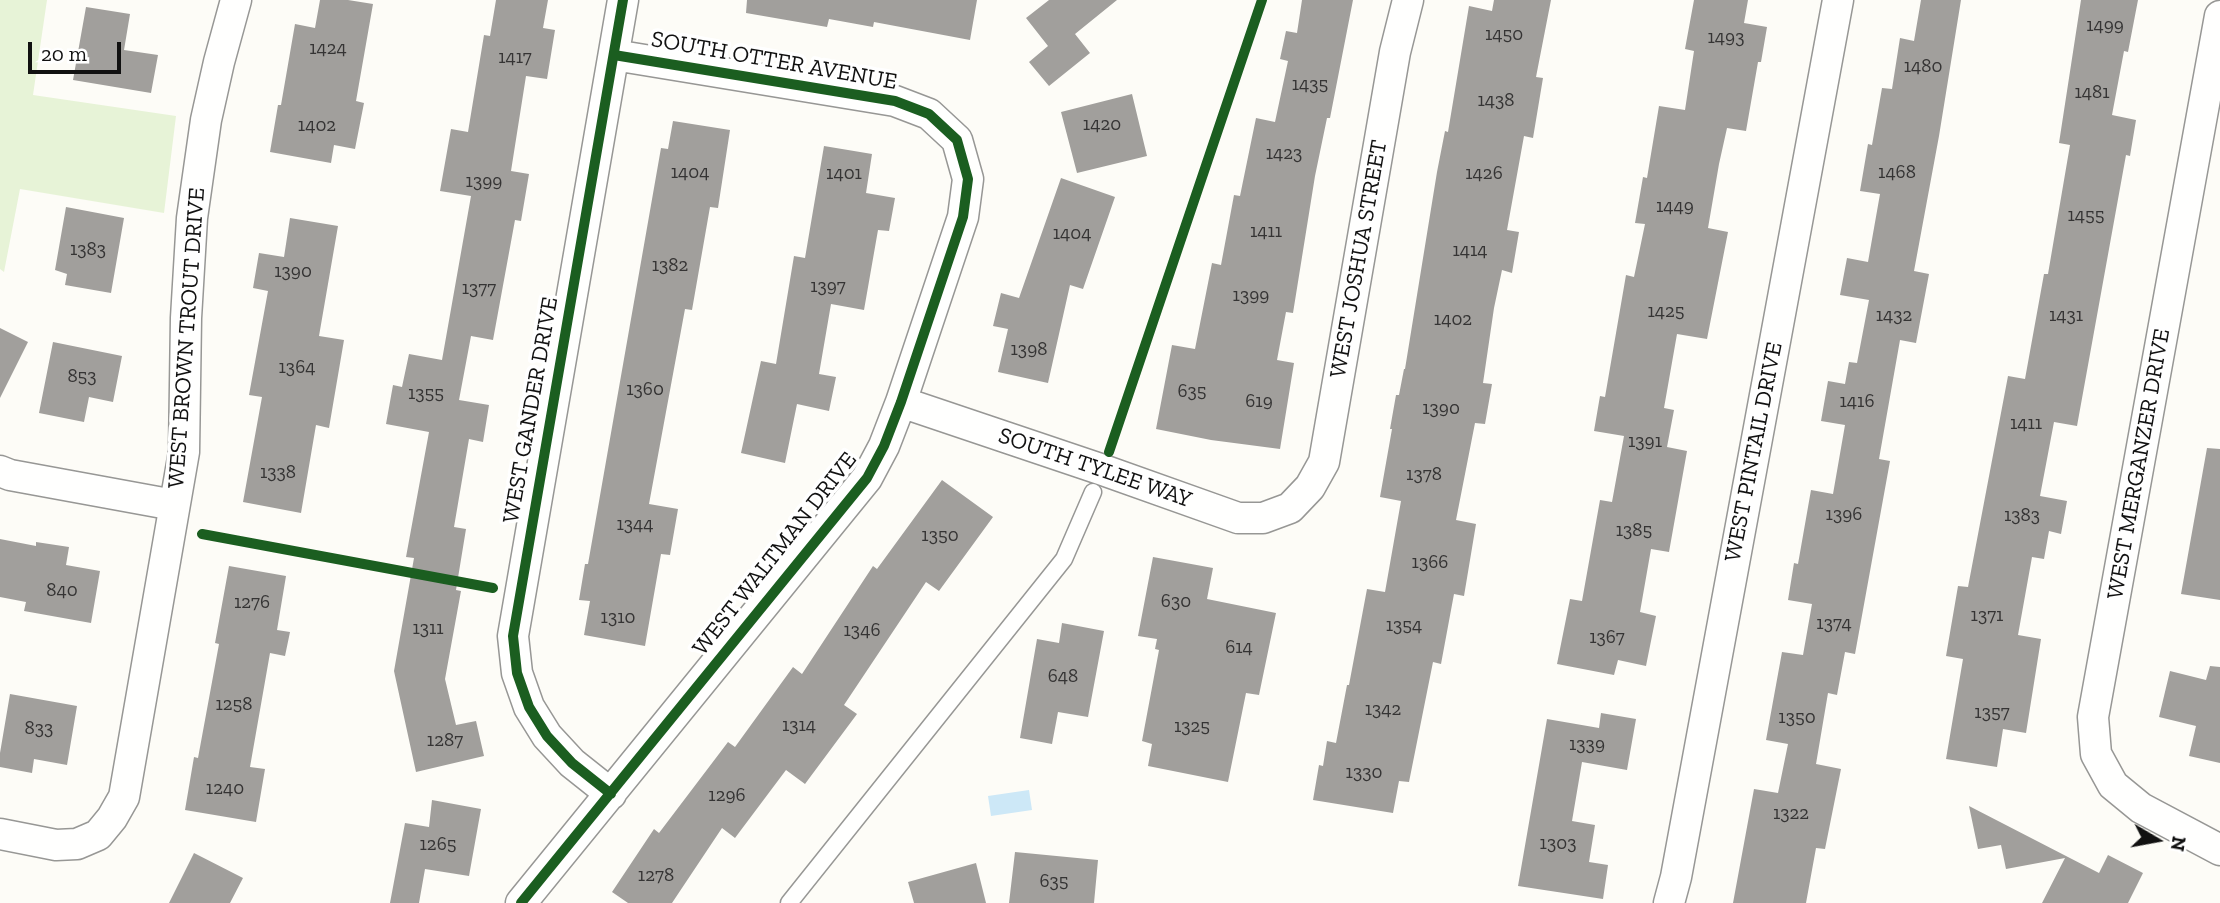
<!DOCTYPE html>
<html>
<head>
<meta charset="utf-8">
<style>
  body { margin:0 }
  #map { position:relative; width:2220px; height:903px; overflow:hidden; background:#fdfcf7; font-family:"Zilla Slab",serif }
  canvas { display:block }
  .north { position:absolute; left:2122px; top:805px; width:70px; height:70px; -webkit-text-stroke:5px #fff; paint-order:stroke; rotate:100deg; font-size:19px; font-weight:700; line-height:28px; text-align:center; color:#111 }
  .north::after { content:''; display:block; margin:auto; width:24px; height:32px; background:#111; clip-path:polygon(50% 0,100% 100%,50% 72%,0 100%) }
  .scale { position:absolute; left:28px; top:42px; width:93px; height:32px; box-sizing:border-box; border:4px solid #111; border-top:0; padding-left:9px; font-size:21px; line-height:24px; white-space:nowrap; color:#111; -webkit-text-stroke:5px #fff; paint-order:stroke }
</style>
</head>
<body>
<div id="map">
<canvas width="2220" height="903"></canvas>
<div class="north">N</div>
<div class="scale">20 m</div>
</div>
<script>
const ctx = document.querySelector('canvas').getContext('2d');
ctx.lineJoin = 'round';
function fillPath(path, color) { ctx.fillStyle = color; ctx.fill(path, 'evenodd'); }
const poly = rows => new Path2D(rows.map(r => 'M' + r).join(''));
function trace(path, color, width, dash) { ctx.strokeStyle = color; ctx.lineWidth = width; ctx.lineCap = dash ? 'butt' : 'round'; ctx.setLineDash(dash || []); ctx.stroke(path); }
function drawText(font, color, halo, rows, align = 'center') {
  ctx.font = font + ' "Zilla Slab",serif'; ctx.lineWidth = 7; ctx.setLineDash([]); ctx.textBaseline = 'middle'; ctx.strokeStyle = halo; ctx.fillStyle = color; for (const [text, x, y, turn = 0] of rows) {
    ctx.save(); ctx.translate(x, y); ctx.rotate((+turn || 0) * Math.PI / 180); ctx.textAlign = isNaN(turn) ? turn : align; if (halo) ctx.strokeText(text, 0, 0); ctx.fillText(text, 0, 0); ctx.restore();
  }
}
fillPath(poly([
  [0,0,47,0,33,95,176,116,164,213,20,189,4,272,0,269]
]), '#e7f3d7');
fillPath(poly([
  [1029,790,1032,810,991,816,988,796]
]), '#cde8f7');
fillPath(poly([
  [320,0,348,0,373,4,356,101,364,103,355,149,334,145,331,163,270,152,278,105,281,105,295,24,315,28],
  [496,0,548,0,543,28,555,30,547,79,526,76,511,171,529,174,521,221,515,220,493,340,471,336,459,400,489,405,483,442,469,439,454,527,466,529,456,590,461,591,445,679,456,725,476,721,484,756,416,772,394,671,414,558,406,557,429,432,386,424,393,385,402,387,409,354,442,360,471,196,440,191,451,129,468,132,484,35,490,36],
  [747,0,977,0,970,40,874,22,873,27,829,19,827,27,746,13],
  [1049,0,1117,0,1075,34,1090,53,1049,86,1029,62,1048,46,1026,18],
  [1302,0,1353,0,1330,118,1327,118,1315,176,1293,313,1286,312,1277,360,1294,363,1280,449,1211,440,1156,429,1172,345,1195,349,1212,263,1221,265,1234,195,1240,196,1256,118,1275,122,1288,61,1280,59,1286,31,1297,33],
  [1494,0,1551,0,1536,77,1543,78,1533,138,1524,136,1507,230,1519,232,1512,273,1502,270,1494,308,1483,383,1492,384,1485,424,1475,423,1456,520,1476,524,1464,596,1454,594,1441,664,1433,662,1409,782,1399,781,1393,813,1313,800,1319,765,1323,766,1327,741,1336,743,1347,685,1349,685,1367,589,1385,592,1401,501,1380,497,1392,429,1390,429,1396,395,1399,395,1404,369,1405,369,1437,172,1445,131,1448,132,1469,6,1492,11],
  [1694,0,1748,0,1744,23,1767,27,1761,62,1758,62,1746,131,1727,128,1719,164,1708,228,1728,232,1707,339,1677,334,1664,408,1674,410,1667,447,1687,451,1669,552,1651,549,1640,612,1656,616,1646,666,1618,660,1614,675,1557,664,1570,599,1582,601,1600,500,1612,502,1624,436,1594,431,1600,396,1605,397,1626,275,1634,277,1645,224,1635,223,1643,177,1647,178,1659,106,1685,110,1694,51,1685,49],
  [1921,0,1961,0,1939,136,1914,271,1929,274,1916,343,1900,340,1879,459,1890,461,1855,654,1845,652,1837,695,1828,693,1816,764,1841,769,1825,849,1816,848,1806,903,1733,903,1754,789,1778,793,1788,744,1766,740,1782,652,1803,655,1812,604,1788,600,1794,563,1798,564,1811,490,1833,494,1845,425,1821,421,1828,381,1845,384,1849,362,1857,363,1869,300,1840,295,1847,258,1868,262,1880,194,1860,191,1868,144,1872,145,1882,88,1892,89,1900,38,1914,41],
  [2081,0,2138,0,2128,52,2124,51,2112,115,2136,120,2130,156,2126,155,2077,426,2054,422,2040,496,2067,501,2061,534,2049,531,2044,559,2032,557,2018,635,2041,639,2026,733,2003,729,1997,767,1946,759,1963,659,1946,656,1958,586,1968,587,2008,376,2025,379,2044,274,2048,274,2070,145,2059,143],
  [86,7,130,14,124,50,158,55,151,93,73,80],
  [1132,94,1147,156,1077,173,1061,112],
  [673,121,730,130,718,208,710,207,692,310,685,309,649,504,678,509,670,555,661,554,645,646,584,635,590,601,579,600,585,564,588,564,661,148,668,149],
  [824,146,872,154,866,193,895,198,889,231,878,230,864,310,831,304,819,374,836,377,829,411,797,404,785,463,741,453,761,361,776,364,794,256,805,258],
  [1061,178,1115,197,1083,289,1070,285,1048,383,998,372,1008,329,993,326,1001,293,1019,298],
  [66,207,124,218,111,293,65,285,67,274,55,270],
  [290,218,338,226,319,336,344,340,329,428,316,425,301,513,243,502,262,397,249,395,268,291,253,288,259,253,284,257],
  [0,328,28,342,0,398],
  [53,342,122,356,113,402,89,397,84,422,39,413],
  [2207,448,2220,449,2220,600,2181,594],
  [942,480,993,517,939,591,926,582,844,705,857,714,805,784,786,770,735,838,722,828,672,903,628,903,612,892,654,829,659,833,728,742,735,747,793,667,802,674,873,566,877,569],
  [0,539,36,546,36,542,69,547,66,565,100,571,91,623,24,611,26,602,0,597],
  [1153,557,1213,568,1207,599,1276,613,1259,695,1246,693,1228,782,1148,766,1152,744,1142,741,1159,650,1155,649,1157,639,1138,636],
  [229,566,286,576,277,630,290,632,285,656,270,653,250,767,265,769,256,822,185,810,194,757,198,758,219,644,215,643],
  [1062,623,1104,631,1088,717,1058,712,1052,744,1020,738,1037,639,1059,643],
  [2210,666,2220,667,2220,763,2189,756,2196,726,2159,717,2170,671,2206,680],
  [10,694,77,706,67,765,34,759,32,773,0,767,0,753],
  [1601,713,1636,719,1627,770,1582,762,1572,821,1595,825,1589,862,1608,865,1603,899,1518,886,1547,719,1599,728],
  [432,800,481,809,469,876,425,869,419,903,390,903,405,823,429,827],
  [1969,806,2099,873,2108,855,2143,873,2128,903,2042,903,2065,858,2006,869,2001,845,1978,849],
  [1015,852,1098,860,1094,903,1009,903],
  [194,853,243,878,230,903,169,903],
  [976,863,986,903,914,903,908,882]
]), '#a19f9c');
const lane = poly([
  [789,903,1064,559,1093,492]
]);
const street = poly([
  [2220,16,2093,717,2096,754,2113,785,2141,808,2220,850],
  [901,402,1103,470,1238,518,1263,518,1290,508,1310,487,1324,462,1395,52,1408,0],
  [0,471,10,475,174,505],
  [611,794,572,763,547,736,529,707,517,673,513,636,623,0],
  [0,834,56,845,77,844,98,835,112,818,124,797,184,452,186,318,192,218,206,120,219,62,236,0],
  [521,903,867,478,884,446,901,402,963,217,968,179,957,140,929,114,895,101,614,55],
  [1669,903,1676,877,1838,0]
]);
trace(lane, '#979795', 19);
trace(street, '#979795', 33);
trace(lane, '#fffffe', 16);
trace(street, '#fffffe', 30);
trace(poly([
  [1109,452,1262,0],
  [202,534,493,588],
  [611,794,572,763,547,736,529,707,517,673,513,636,623,0],
  [521,903,867,478,884,446,901,402,963,217,968,179,957,140,929,114,895,101,614,55]
]), '#1b5e20', 10);
drawText('19px', '#353434', null, [
  ["1499",2105,26],
  ["1450",1504,35],
  ["1493",1726,38],
  ["1424",328,49],
  ["1417",515,58],
  ["1480",1923,67],
  ["1435",1310,85],
  ["1481",2092,93],
  ["1438",1496,101],
  ["1420",1102,125],
  ["1402",317,126],
  ["1423",1284,154],
  ["1404",690,173],
  ["1468",1897,173],
  ["1401",844,174],
  ["1426",1484,174],
  ["1399",484,182],
  ["1449",1675,207],
  ["1455",2086,216],
  ["1411",1266,232],
  ["1404",1072,234],
  ["1383",88,250],
  ["1414",1470,251],
  ["1382",670,266],
  ["1390",293,272],
  ["1397",828,287],
  ["1377",479,289],
  ["1399",1251,296],
  ["1425",1666,312],
  ["1432",1894,316],
  ["1431",2066,316],
  ["1402",1453,320],
  ["1398",1029,350],
  ["1364",297,368],
  ["853",82,377],
  ["1360",645,390],
  ["635",1192,392],
  ["1355",426,394],
  ["619",1259,402],
  ["1416",1857,402],
  ["1390",1441,409],
  ["1411",2026,424],
  ["1391",1645,442],
  ["1338",278,473],
  ["1378",1424,475],
  ["1396",1844,515],
  ["1383",2022,516],
  ["1344",635,525],
  ["1385",1634,531],
  ["1350",940,536],
  ["1366",1430,563],
  ["840",62,591],
  ["630",1176,602],
  ["1276",252,603],
  ["1371",1987,616],
  ["1310",618,618],
  ["1374",1834,624],
  ["1354",1404,626],
  ["1311",428,629],
  ["1346",862,631],
  ["1367",1607,638],
  ["614",1239,648],
  ["648",1063,677],
  ["1258",234,705],
  ["1342",1383,710],
  ["1357",1992,713],
  ["1350",1797,718],
  ["1314",799,726],
  ["1325",1192,727],
  ["833",39,729],
  ["1287",445,741],
  ["1339",1587,745],
  ["1330",1364,773],
  ["1240",225,789],
  ["1296",727,796],
  ["1322",1791,814],
  ["1303",1558,844],
  ["1265",438,845],
  ["1278",656,876],
  ["635",1054,882]
]);
drawText('23px', '#111', '#fff', [
  ["SOUTH OTTER AVENUE",774,61,10],
  ["WEST JOSHUA STREET",1359,259,-80],
  ["WEST BROWN TROUT DRIVE",187,338,-86],
  ["WEST GANDER DRIVE",531,410,-80],
  ["WEST PINTAIL DRIVE",1754,452,-79],
  ["WEST MERGANZER DRIVE",2139,464,-80],
  ["SOUTH TYLEE WAY",1095,468,19],
  ["WEST WALTMAN DRIVE",775,554,-52]
]);
</script>
</body>
</html>
